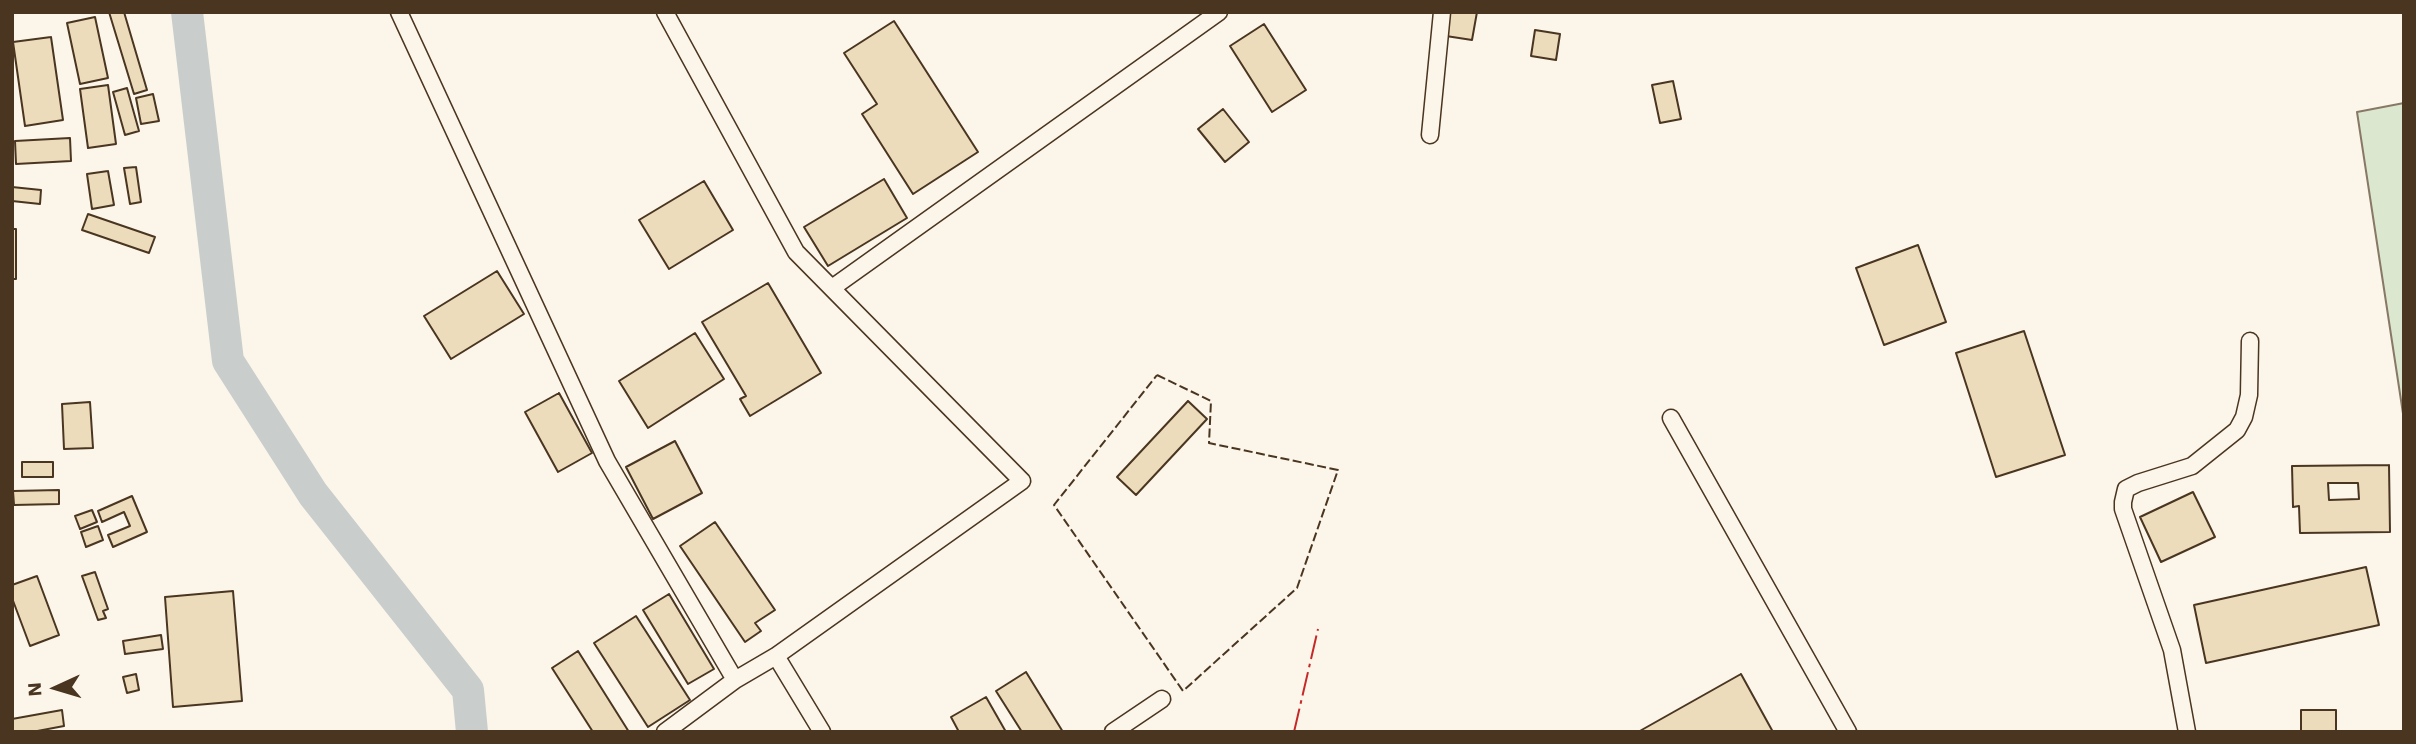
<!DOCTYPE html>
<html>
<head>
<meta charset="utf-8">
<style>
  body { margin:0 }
  #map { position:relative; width:2416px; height:744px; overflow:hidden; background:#fbf6e9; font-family:"Work Sans",sans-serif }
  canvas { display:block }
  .frame { position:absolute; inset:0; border:14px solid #4a3520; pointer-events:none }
  .north { position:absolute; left:21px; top:653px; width:70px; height:70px; -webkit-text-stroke:5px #fbf6e9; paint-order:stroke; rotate:266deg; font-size:19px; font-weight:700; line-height:28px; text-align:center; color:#4a3520 }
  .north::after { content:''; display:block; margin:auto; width:24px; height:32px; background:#4a3520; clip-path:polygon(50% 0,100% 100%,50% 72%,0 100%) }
</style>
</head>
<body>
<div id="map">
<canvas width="2416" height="744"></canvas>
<div class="frame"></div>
<div class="north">N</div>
</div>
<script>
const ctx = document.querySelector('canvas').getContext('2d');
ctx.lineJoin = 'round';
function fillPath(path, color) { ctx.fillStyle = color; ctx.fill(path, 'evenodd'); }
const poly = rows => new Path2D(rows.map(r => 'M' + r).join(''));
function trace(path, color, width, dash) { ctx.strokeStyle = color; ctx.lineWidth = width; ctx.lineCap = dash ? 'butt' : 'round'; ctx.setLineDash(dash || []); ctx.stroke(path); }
const green = poly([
  [2404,103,2404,420,2357,112,2404,103]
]);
fillPath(green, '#dce7d0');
trace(green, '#887966', 2);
trace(poly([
  [187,12,228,361,313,494,468,690,472,732]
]), '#c9cecd', 32);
const building = poly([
  [109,12,124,12,147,90,134,94,109,12],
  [1449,12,1477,12,1472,40,1446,36,1449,12],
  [95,17,108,78,80,84,67,23,95,17],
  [894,21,978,152,913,194,862,114,877,104,844,53,894,21],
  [1264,24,1306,90,1272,112,1230,46,1264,24],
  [1535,30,1560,34,1556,60,1531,56,1535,30],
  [51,37,63,120,25,126,13,42,51,37],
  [1673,81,1681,119,1660,123,1652,85,1673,81],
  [108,85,116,144,88,148,80,89,108,85],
  [127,88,139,131,125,135,113,92,127,88],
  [153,94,159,121,141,124,136,98,153,94],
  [1223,109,1249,142,1225,162,1198,129,1223,109],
  [70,138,71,161,16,164,15,141,70,138],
  [136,167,141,202,130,204,124,168,136,167],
  [108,171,114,205,92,209,87,174,108,171],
  [884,179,907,218,828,266,804,227,884,179],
  [704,181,733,230,669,269,639,220,704,181],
  [12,187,41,190,40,204,12,201,12,187],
  [88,214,155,237,149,253,82,230,88,214],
  [12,229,16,229,16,279,12,279,12,229],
  [1918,245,1946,322,1884,345,1856,268,1918,245],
  [497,271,524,314,451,359,424,316,497,271],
  [768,283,821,373,750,416,740,399,746,396,702,322,768,283],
  [2024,331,2065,455,1996,477,1956,353,2024,331],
  [695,333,724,379,648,428,619,381,695,333],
  [559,393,592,453,558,472,525,412,559,393],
  [1188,401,1207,419,1136,495,1117,477,1188,401],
  [90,402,93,448,64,449,62,404,90,402],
  [675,441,702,493,653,519,626,467,675,441],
  [22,462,53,462,53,477,22,477,22,462],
  [2389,465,2390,532,2300,533,2299,506,2293,507,2292,466,2389,465],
  [2328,483,2358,483,2359,499,2329,500,2328,483],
  [59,490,59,504,14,505,13,491,59,490],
  [2193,492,2215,537,2161,562,2140,517,2193,492],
  [132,496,147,532,113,547,108,535,130,526,124,512,102,522,98,511,132,496],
  [92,510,97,522,80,529,75,516,92,510],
  [715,522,775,610,755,623,761,631,745,642,680,546,715,522],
  [98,526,103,540,86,547,81,532,98,526],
  [2366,567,2379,625,2206,663,2194,605,2366,567],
  [95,572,108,609,103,611,106,618,98,620,82,576,95,572],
  [37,576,59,635,30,646,12,598,12,585,37,576],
  [233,591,242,701,173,707,165,597,233,591],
  [669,594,714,669,688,684,643,610,669,594],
  [636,616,690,700,648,727,594,643,636,616],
  [161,635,163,649,125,654,123,641,161,635],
  [578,651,629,732,593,732,552,668,578,651],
  [1026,672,1063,732,1022,732,996,691,1026,672],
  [136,674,139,690,127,693,123,677,136,674],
  [1741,674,1773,732,1638,732,1741,674],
  [986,697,1006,732,959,732,951,717,986,697],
  [62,710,64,726,32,732,12,732,12,719,62,710],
  [2301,710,2336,710,2336,732,2301,732,2301,710]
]);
fillPath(building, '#ecdcbc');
trace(building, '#4a3520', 2);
const street = poly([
  [399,12,607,461,735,680],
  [1430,135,1442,12],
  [832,288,1219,12],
  [1671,418,1848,732],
  [776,656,822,732],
  [665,732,735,680,776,656,1022,481,796,252,665,12],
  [1113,732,1162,699],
  [2187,732,2172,650,2123,509,2123,502,2126,489,2138,483,2192,466,2237,430,2244,417,2249,395,2250,341]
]);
trace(street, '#4a3520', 19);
trace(street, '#fbf6e9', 16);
trace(poly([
  [1157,375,1211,401,1209,443,1338,470,1297,588,1183,691,1054,505,1157,375]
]), '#4a3520', 2, [9, 3.5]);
trace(poly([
  [1294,732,1318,629]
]), '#c62828', 2, [24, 5, 3.5, 5]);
</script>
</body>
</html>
